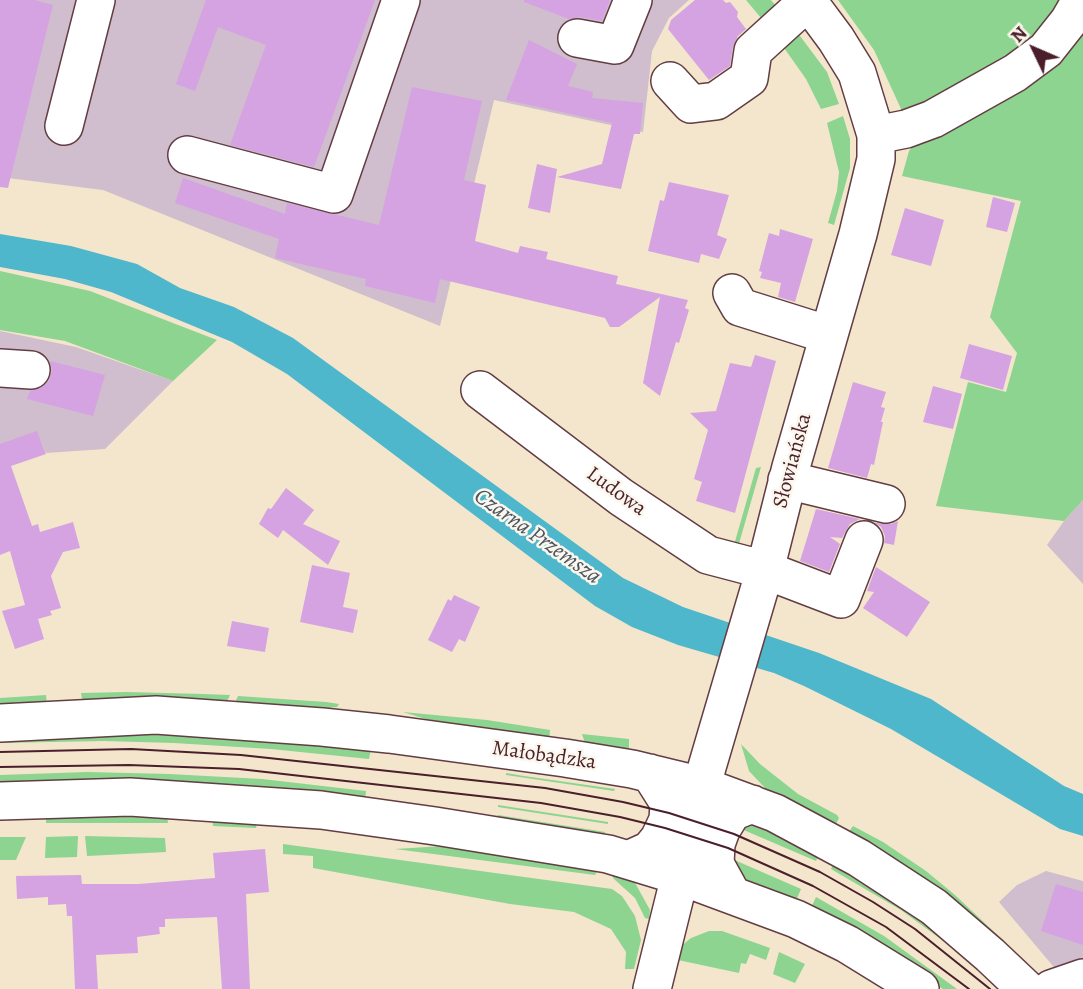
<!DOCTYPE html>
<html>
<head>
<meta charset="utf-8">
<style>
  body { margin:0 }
  #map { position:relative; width:1083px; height:989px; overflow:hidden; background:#f3e6cc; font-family:Alegreya,serif }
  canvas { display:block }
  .north { position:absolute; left:999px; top:14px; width:70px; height:70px; -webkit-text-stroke:5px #fbf7ec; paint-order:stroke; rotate:314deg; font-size:19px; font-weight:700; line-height:28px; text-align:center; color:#4a1f2b }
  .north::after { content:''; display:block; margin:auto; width:24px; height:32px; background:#4a1f2b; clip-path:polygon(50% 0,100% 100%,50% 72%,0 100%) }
</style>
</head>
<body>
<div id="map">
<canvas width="1083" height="989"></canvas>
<div class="north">N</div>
</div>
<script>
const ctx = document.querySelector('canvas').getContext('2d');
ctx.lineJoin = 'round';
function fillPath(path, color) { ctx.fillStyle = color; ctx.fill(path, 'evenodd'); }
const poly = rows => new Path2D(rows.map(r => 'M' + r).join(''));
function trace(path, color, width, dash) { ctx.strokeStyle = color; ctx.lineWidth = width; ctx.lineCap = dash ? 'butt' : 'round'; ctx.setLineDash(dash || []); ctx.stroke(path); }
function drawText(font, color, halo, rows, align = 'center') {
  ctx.font = font + ' Alegreya,serif'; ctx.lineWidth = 5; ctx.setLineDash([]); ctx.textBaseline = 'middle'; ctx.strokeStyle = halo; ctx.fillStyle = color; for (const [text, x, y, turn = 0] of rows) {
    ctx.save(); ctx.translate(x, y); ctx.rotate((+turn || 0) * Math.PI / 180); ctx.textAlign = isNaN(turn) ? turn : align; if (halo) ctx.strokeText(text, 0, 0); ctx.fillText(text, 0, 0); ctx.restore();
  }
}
fillPath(poly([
  [0,0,689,0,669,18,652,51,643,132,494,100,440,326,103,190,0,177],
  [0,331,76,347,173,381,105,449,46,453,37,432,0,445],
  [1083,500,1083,584,1047,545,1064,521],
  [1046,871,1083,881,1083,966,1058,972,999,902,1017,885]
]), '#d0bdcd');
fillPath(poly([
  [746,0,771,0,781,12,766,24],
  [838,0,1064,0,1025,49,916,111,902,111,874,50],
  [1083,27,1083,500,1064,521,936,506,968,382,1006,392,1017,353,990,317,1021,201,902,176,909,151,915,143],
  [797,32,827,72,839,104,821,109,806,79,782,45],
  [843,116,850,139,850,168,834,225,828,223,837,191,839,172,827,123],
  [0,271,90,291,217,340,173,381,65,341,0,330],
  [761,467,736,554,732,552,756,468],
  [127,692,203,694,230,695,225,706,83,704,81,693],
  [46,695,47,706,0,709,0,698],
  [238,696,326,702,339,704,337,707,296,711,232,709],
  [403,712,487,720,550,730,549,741,458,729],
  [107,732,175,734,371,749,369,759,271,749,174,743,105,741,0,743,0,736],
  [582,734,629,739,629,750,585,743],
  [741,744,760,764,798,794,837,815,839,818,835,826,766,789,749,771],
  [87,772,169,774,262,779,366,791,365,801,0,785,0,775],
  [506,773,524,776,615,789,614,791,506,775],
  [498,805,608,822,608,824,498,807],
  [46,813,167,816,168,823,46,823],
  [498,815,605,832,604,838,497,818],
  [212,817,257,823,256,828,213,826],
  [741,818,820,852,816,861,732,825],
  [853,826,883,842,926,871,955,895,1026,962,1024,968,847,834],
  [78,836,77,857,45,858,46,837],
  [85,836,165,838,166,852,87,856],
  [0,837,26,837,16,860,0,860],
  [283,844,612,889,622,896,635,916,641,940,634,969,625,969,626,952,611,929,574,912,510,904,313,868,313,856,283,854],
  [460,845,598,869,595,875,395,849],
  [723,855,801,889,795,903,740,880],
  [835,860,927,922,968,959,901,910,831,869],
  [610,873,634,881,650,910,649,919,645,918,635,898,614,879],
  [816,897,884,936,957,989,943,989,810,910],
  [709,931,722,931,770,948,766,960,750,954,746,964,741,963,739,973,678,960,680,947,691,938],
  [779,952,805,964,795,983,773,974]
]), '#8cd48f');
fillPath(poly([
  [0,234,71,246,137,264,180,288,234,307,293,338,623,578,683,607,819,653,931,699,1064,786,1083,794,1083,836,1060,829,891,729,804,686,774,673,678,645,632,627,595,606,287,374,232,342,111,292,65,279,0,267]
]), '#4eb7cb');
fillPath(poly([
  [0,0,35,0,53,5,8,188,0,187],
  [206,0,375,0,314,167,230,145,266,45,218,27,195,91,176,84],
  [524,0,610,0,602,21,581,17,569,19,524,2],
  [695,0,723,0,726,3,730,2,738,12,737,17,746,29,738,36,733,47,730,66,709,80,668,29,671,20],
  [529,40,577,64,568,86,593,92,592,98,643,103,640,134,634,134,621,189,557,177,602,164,612,123,506,100],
  [412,87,482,101,464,180,486,185,475,241,518,253,520,246,548,252,546,259,618,276,616,284,688,300,685,308,689,310,679,343,676,342,660,396,643,383,660,297,619,327,610,327,605,318,440,279,435,303,365,286,366,279,275,258,279,239,175,203,183,178,285,214,287,203,379,225],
  [537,164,557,169,550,213,528,208],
  [669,182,729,195,717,235,727,239,719,259,701,254,699,263,648,251,660,200,664,201],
  [993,197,1015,203,1007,232,986,227],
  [905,208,944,220,931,266,891,255],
  [780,229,813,239,795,302,778,297,781,283,760,278,762,272,759,271,769,233,779,236],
  [969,344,1012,356,1003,390,960,378],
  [755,355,776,361,735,513,696,501,702,482,694,479,708,430,690,413,716,411,730,363,751,367],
  [50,361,105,375,93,416,27,399,30,391,41,388,49,381,52,371],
  [853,382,886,392,881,407,885,408,881,422,883,422,874,465,871,464,867,478,828,468],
  [933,386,962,394,953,429,923,422],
  [37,431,46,454,11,466,32,526,38,524,40,532,73,522,80,548,63,552,51,576,61,608,50,611,52,615,38,619,44,639,15,649,2,611,25,605,10,551,0,555,0,444],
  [286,488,314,510,303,524,340,541,328,565,283,530,278,538,259,524,268,508,271,509],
  [816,509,860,519,850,524,842,538,830,537,840,544,829,572,800,561],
  [898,521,894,545,884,543,885,536,881,527,875,523,891,524],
  [312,565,350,573,343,607,358,610,353,633,300,622],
  [876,567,930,602,907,637,863,608,874,592,867,591],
  [454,595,480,607,465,642,459,639,452,652,428,640,448,599,451,601],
  [232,621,269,628,265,652,227,646],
  [265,849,269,892,246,894,250,989,222,989,217,917,165,919,165,927,159,927,160,934,137,937,138,953,96,955,98,989,75,989,72,916,67,916,66,904,48,905,48,897,17,899,16,876,81,875,82,884,138,884,215,878,213,853],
  [1056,884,1083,892,1083,945,1041,931]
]), '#d5a3e1');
const minor = poly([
  [577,38,615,45,633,0],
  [670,81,691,104,716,101,749,78,753,51,808,1],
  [64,126,96,0],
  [876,135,906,129,933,119,1015,73,1046,50,1069,21,1081,0],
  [187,155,334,194,401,0],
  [732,293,740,307,829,335],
  [0,368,31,370],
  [480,390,621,497,708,555,765,570,841,599,864,540],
  [787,480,886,504],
  [0,723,156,715,322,727,389,734,565,758,632,769,702,786,775,813,859,858,934,907,990,955,1026,989],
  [0,801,130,797,321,810,435,826,608,854,680,876,796,919,847,944,920,989],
  [630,859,650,850,659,839,668,820,669,803,650,773],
  [731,893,715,864,716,844,721,830,732,812,752,804],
  [652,989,707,767,765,570,791,467,858,234,876,159,876,135,857,73,836,39,807,0],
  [1051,989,1083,978]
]);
trace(minor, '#633d43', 40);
trace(minor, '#fff', 37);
trace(poly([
  [0,752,131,749,241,755,545,788,623,802,669,813,734,834,820,872,873,902,915,929,990,989],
  [0,767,129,765,239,769,541,803,620,817,665,828,728,848,813,886,886,927,969,989]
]), '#4a1f2b', 2);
drawText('21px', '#4a1f2b', '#fbf7ec', [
  ["Słowiańska",793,461,-75],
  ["Ludowa",616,492,36],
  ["Małobądzka",544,756,8]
]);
drawText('italic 23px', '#4b5463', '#fbf7ec', [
  ["Czarna Przemsza",537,537,35]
]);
</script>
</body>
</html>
